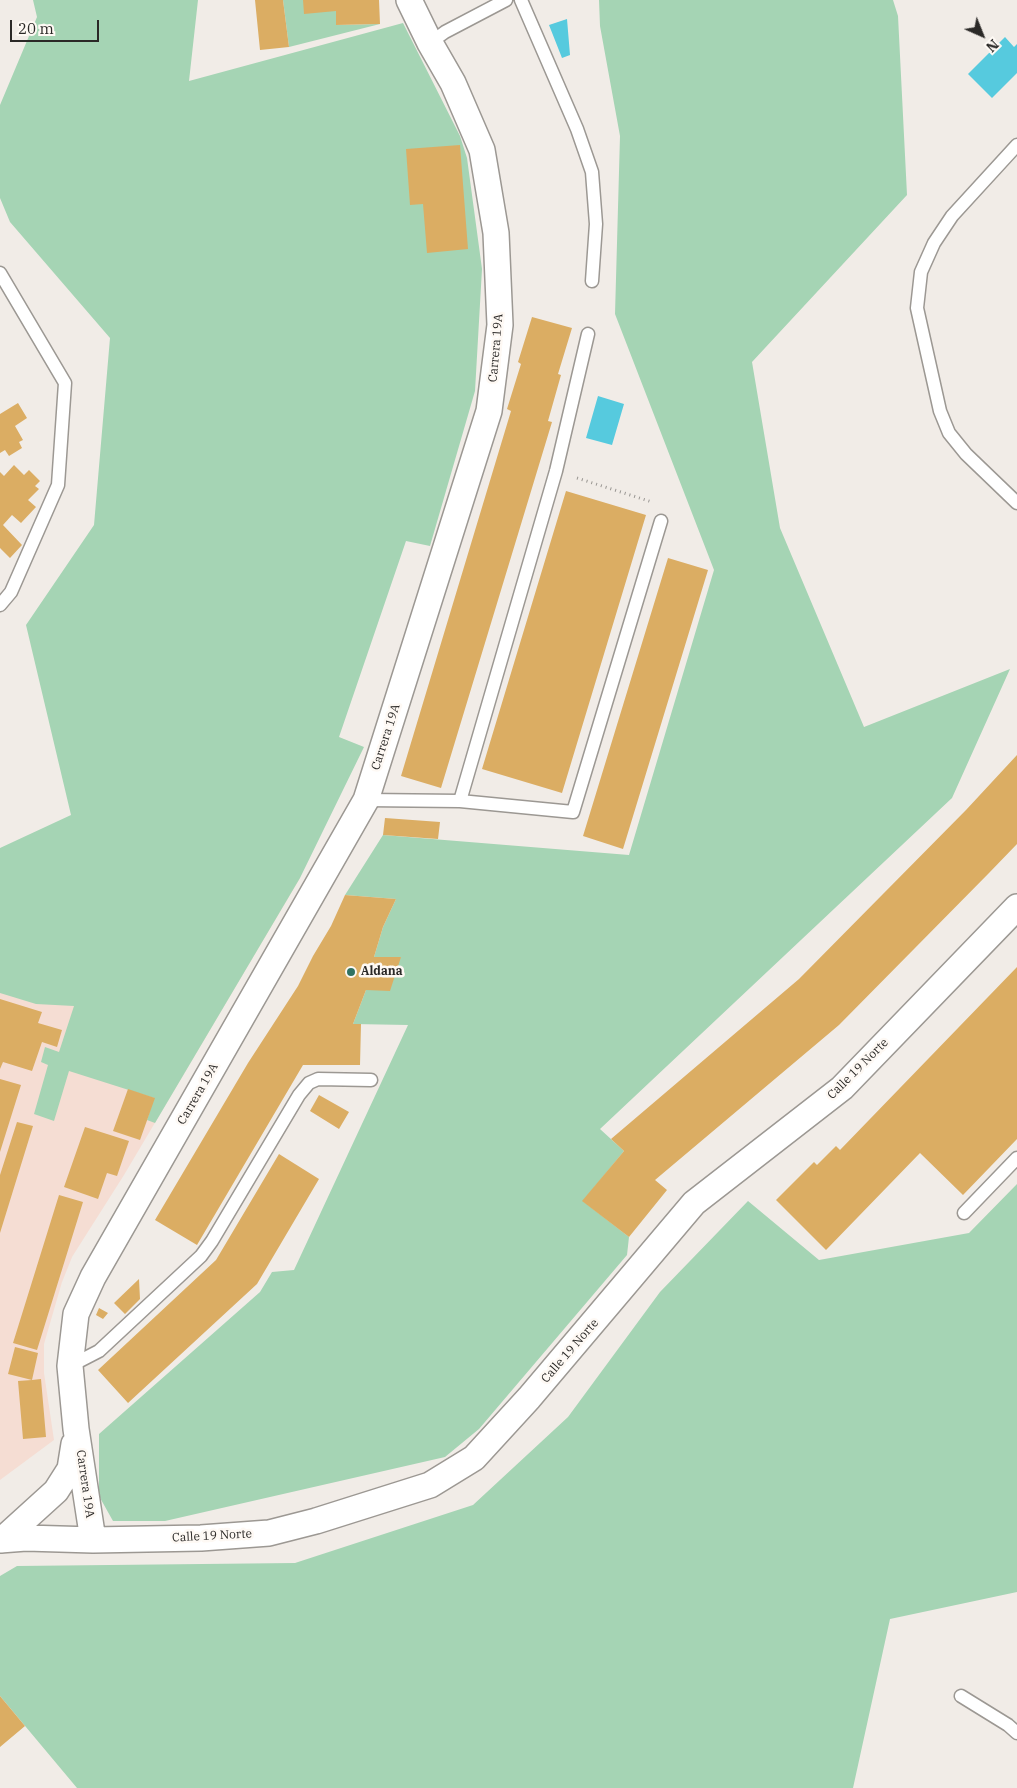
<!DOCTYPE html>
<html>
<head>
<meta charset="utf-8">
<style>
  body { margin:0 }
  #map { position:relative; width:1017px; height:1788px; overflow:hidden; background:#f1ece7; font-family:"IBM Plex Serif",serif }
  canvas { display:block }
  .north { position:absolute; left:957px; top:10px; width:50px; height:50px; -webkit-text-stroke:4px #fef9f4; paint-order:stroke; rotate:136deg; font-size:14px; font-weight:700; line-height:20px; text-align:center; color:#2b2927 }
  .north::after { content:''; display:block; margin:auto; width:18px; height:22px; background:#2b2927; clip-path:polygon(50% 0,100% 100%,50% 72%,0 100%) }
  .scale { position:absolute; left:10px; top:20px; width:89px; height:22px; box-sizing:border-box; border:2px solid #2b2927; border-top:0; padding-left:6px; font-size:15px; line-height:18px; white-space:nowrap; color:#2b2927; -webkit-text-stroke:4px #fef9f4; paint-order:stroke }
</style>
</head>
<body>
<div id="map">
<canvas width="1017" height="1788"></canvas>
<div class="north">N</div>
<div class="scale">20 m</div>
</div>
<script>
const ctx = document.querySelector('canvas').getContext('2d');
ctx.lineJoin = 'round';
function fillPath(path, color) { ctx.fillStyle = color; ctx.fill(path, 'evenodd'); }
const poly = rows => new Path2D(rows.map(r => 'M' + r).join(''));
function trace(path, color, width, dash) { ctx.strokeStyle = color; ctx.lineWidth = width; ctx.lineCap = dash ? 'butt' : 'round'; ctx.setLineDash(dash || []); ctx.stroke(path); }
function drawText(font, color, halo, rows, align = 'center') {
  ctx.font = font + ' "IBM Plex Serif",serif'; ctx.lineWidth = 5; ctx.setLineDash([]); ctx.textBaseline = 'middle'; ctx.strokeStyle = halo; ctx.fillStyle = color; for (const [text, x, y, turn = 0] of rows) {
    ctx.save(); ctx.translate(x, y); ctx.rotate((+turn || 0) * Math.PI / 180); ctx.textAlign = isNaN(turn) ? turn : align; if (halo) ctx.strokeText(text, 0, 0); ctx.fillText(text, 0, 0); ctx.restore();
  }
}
fillPath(poly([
  [0,848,300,878,124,1175,72,1257,62,1282,44,1344,44,1373,54,1440,0,1480]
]), '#f5ddd3');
fillPath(poly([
  [33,0,198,0,189,81,403,23,460,136,467,158,482,269,475,391,430,546,406,541,339,737,364,747,300,878,155,1123,147,1120,154,1098,69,1071,54,1121,34,1114,48,1065,41,1062,45,1047,59,1052,74,1006,36,1004,0,993,0,848,71,815,26,625,94,525,110,338,10,222,0,198,0,105,37,17],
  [283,0,303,0,336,11,336,25,380,24,289,47],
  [599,0,893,0,898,16,907,195,752,362,780,528,864,727,1010,669,952,798,600,1129,624,1151,583,1201,629,1237,627,1255,479,1429,445,1457,165,1521,113,1521,99,1496,99,1434,260,1292,272,1272,294,1270,408,1025,353,1024,366,990,401,957,374,957,383,927,396,899,345,895,383,835,629,855,714,570,615,314,620,136,600,26],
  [1017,1184,1017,1592,890,1619,853,1788,77,1788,0,1696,0,1576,17,1566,295,1563,473,1505,568,1417,660,1292,748,1201,819,1260,969,1233]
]), '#a5d4b4');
fillPath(poly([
  [567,19,570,55,562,58,549,25],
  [1005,37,1014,47,1017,44,1017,73,992,98,968,74],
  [598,396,624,404,612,445,586,438]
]), '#56cade');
fillPath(poly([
  [255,0,283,0,289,47,260,50],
  [303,0,379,0,380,24,336,25,336,11,304,14],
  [460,145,468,249,427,253,423,204,410,205,406,149],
  [532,317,572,328,558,374,561,375,548,421,552,422,441,788,401,776,511,411,507,409,521,364,518,362],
  [18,403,27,418,15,426,23,440,19,442,22,448,9,456,5,450,0,453,0,414],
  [14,465,24,475,29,470,40,481,35,486,39,489,28,500,36,507,21,523,12,515,3,525,22,545,10,558,0,548,0,472,4,476],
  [566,491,646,515,562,793,482,769],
  [668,558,708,570,623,849,583,836],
  [1017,755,1017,844,989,873,839,1025,655,1180,667,1190,629,1237,582,1201,624,1151,611,1139,799,979,966,810],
  [385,818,440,822,438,839,383,835],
  [345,895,396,899,383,927,374,957,401,957,390,991,366,990,353,1024,361,1024,360,1065,303,1065,197,1245,155,1220,248,1063,298,986,313,956,331,926],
  [1017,967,1017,1139,963,1195,920,1153,826,1250,776,1200,814,1162,817,1165,836,1146,840,1150],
  [0,999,42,1012,38,1023,62,1030,57,1047,42,1042,32,1071,3,1062,0,1069],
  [0,1079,21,1085,0,1152],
  [128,1089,155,1098,140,1140,113,1131],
  [319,1095,349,1112,339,1129,310,1111],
  [17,1122,33,1126,0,1233,0,1175],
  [85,1127,129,1141,117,1176,107,1173,98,1199,64,1187],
  [279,1154,319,1179,257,1284,128,1403,98,1370,216,1260],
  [59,1195,83,1202,37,1350,13,1343],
  [139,1279,140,1299,125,1314,114,1303],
  [99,1308,108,1313,103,1319,96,1315],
  [15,1347,38,1353,32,1380,41,1379,46,1437,23,1439,18,1381,32,1380,8,1374],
  [0,1696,25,1726,0,1747]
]), '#dbad63');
const lane = poly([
  [521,0,577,129,592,172,596,224,592,281],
  [430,43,445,32,506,0],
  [1017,145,952,216,934,243,921,272,917,308,940,411,949,433,966,454,1017,503],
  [0,273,65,383,58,485,11,592,0,605],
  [366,800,460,801,573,812,661,521],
  [460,801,556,471,588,334],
  [964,1213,1017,1158],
  [70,1366,99,1351,201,1256,212,1241,299,1095,309,1083,318,1079,371,1080],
  [961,1696,1008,1725,1017,1733]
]);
const street = poly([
  [0,1540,26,1538,93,1540,201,1538,269,1533,316,1521,430,1485,474,1458,529,1398,694,1203,842,1088,1017,907],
  [2,1540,56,1491,70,1469,74,1444],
  [93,1540,76,1429,70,1366,76,1314,93,1277,366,800,489,411,500,325,496,233,482,150,453,83,430,43,409,0]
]);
trace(lane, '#9c9893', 15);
trace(street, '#9c9893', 28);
trace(poly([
  [577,478,652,502]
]), '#999692', 3, [1, 4]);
trace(lane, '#fff', 12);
trace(street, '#fff', 25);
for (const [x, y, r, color] of [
  [351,972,5,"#307262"]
]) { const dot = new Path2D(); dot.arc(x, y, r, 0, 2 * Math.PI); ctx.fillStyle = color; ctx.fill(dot); trace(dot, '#fef9f4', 2); }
drawText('12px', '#2b2927', '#fef9f4', [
  ["Carrera 19A",496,348,-85],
  ["Carrera 19A",386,737,-72],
  ["Calle 19 Norte",858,1069,-45],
  ["Carrera 19A",198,1094,-60],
  ["Calle 19 Norte",570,1351,-49],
  ["Carrera 19A",85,1484,82],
  ["Calle 19 Norte",212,1536,-3]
]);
drawText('bold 12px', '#2b2927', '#fef9f4', [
  ["Aldana",361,972]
], 'left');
</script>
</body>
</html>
